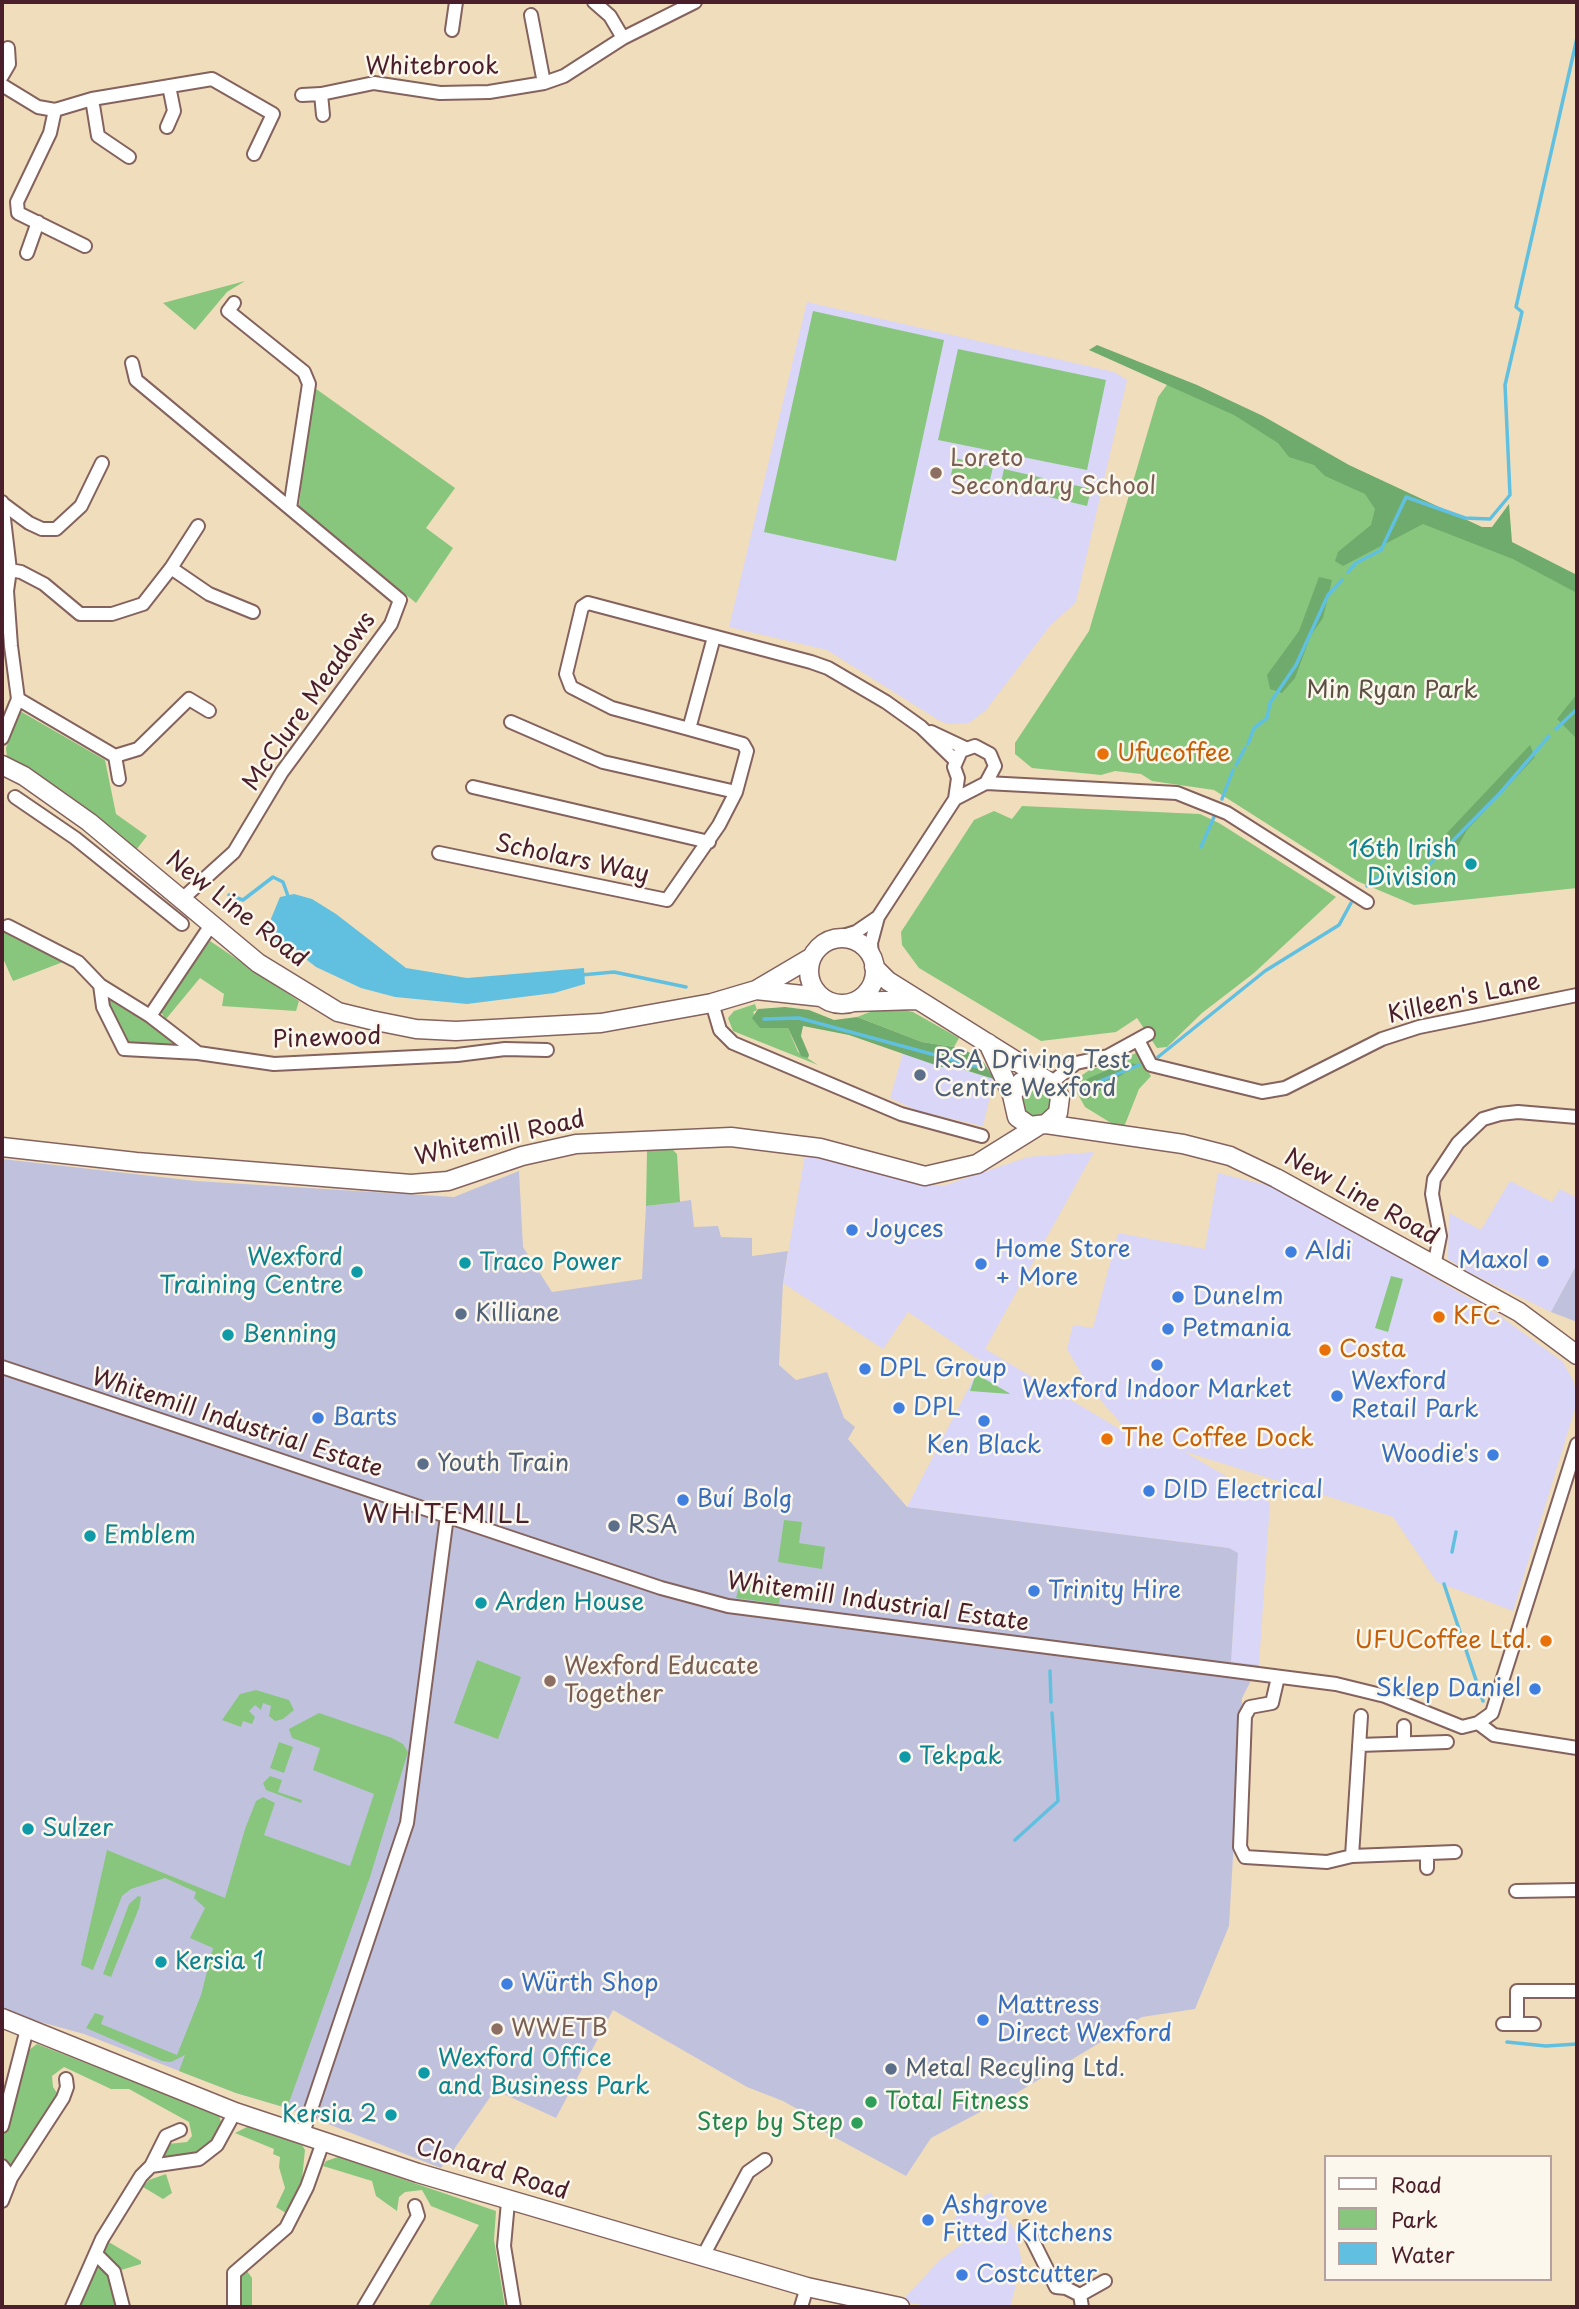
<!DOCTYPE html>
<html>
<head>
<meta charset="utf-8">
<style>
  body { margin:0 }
  #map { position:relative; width:1579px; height:2309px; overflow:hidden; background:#f0ddbc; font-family:"Playpen Sans",sans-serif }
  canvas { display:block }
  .frame { position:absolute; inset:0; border:4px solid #4a1f2b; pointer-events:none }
  .legend { position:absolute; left:1324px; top:2155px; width:228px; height:126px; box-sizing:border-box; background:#fbf7ec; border:2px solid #b4a19f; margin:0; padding:9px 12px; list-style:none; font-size:21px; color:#4a1f2b }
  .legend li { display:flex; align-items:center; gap:14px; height:35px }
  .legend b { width:35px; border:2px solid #b4a19f }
</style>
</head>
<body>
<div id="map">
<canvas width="1579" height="2309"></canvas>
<div class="frame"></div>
<ul class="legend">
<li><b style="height:9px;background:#fff"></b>Road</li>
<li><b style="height:19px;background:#88c67d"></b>Park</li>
<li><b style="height:19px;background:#61c0e0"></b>Water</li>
</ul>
</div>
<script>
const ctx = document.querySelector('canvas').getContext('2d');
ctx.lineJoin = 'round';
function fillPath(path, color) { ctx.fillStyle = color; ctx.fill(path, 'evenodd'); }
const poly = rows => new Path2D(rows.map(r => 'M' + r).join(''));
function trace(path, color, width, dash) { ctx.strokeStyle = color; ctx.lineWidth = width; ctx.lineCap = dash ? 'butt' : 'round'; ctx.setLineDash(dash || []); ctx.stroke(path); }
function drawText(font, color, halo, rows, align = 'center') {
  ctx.font = font + ' "Playpen Sans",sans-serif'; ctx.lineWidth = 5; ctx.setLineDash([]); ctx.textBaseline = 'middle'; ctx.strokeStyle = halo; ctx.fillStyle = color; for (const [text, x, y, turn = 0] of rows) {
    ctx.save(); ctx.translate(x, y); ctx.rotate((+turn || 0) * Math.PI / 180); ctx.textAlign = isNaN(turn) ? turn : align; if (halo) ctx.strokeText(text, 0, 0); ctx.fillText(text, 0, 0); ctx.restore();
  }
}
fillPath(poly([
  [807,302,1114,372,1127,380,1076,602,1050,626,986,710,969,723,948,724,940,721,827,650,729,627],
  [903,1053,940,1066,952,1066,994,1079,983,1126,918,1111,890,1098],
  [1094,1152,985,1349,1133,1437,1089,1387,1067,1349,1073,1325,1093,1328,1118,1233,1205,1249,1218,1173,1278,1188,1500,1316,1563,1362,1574,1382,1577,1402,1513,1611,1437,1582,1393,1517,1183,1451,1270,1502,1259,1665,1231,1662,1238,1554,1229,1548,907,1507,982,1362,908,1312,883,1349,783,1283,805,1155,902,1180,943,1186,1028,1157],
  [1510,1181,1552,1202,1560,1189,1577,1198,1577,1264,1551,1312,1468,1272,1448,1259,1449,1213,1481,1230],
  [990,2192,1014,2229,1022,2262,1010,2307,932,2307,902,2301,940,2260,973,2236,954,2218]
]), '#d9d6f7');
fillPath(poly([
  [2,1159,196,1181,454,1197,519,1171,523,1247,552,1292,642,1279,646,1206,691,1200,694,1227,718,1226,721,1237,752,1238,752,1256,788,1251,783,1283,779,1365,796,1380,827,1372,844,1418,855,1427,848,1439,907,1507,1229,1548,1238,1553,1231,1662,1259,1665,1242,1698,1229,1926,1195,2009,1142,2017,1020,2091,931,2138,906,2176,823,2131,815,2119,783,2101,747,2087,613,2010,556,2118,495,2090,441,2168,287,2108,236,2093,84,2034,33,2020,2,2007],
  [1577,1264,1577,1322,1551,1312]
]), '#c0c2dd');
fillPath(poly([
  [245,281,227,292,195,330,163,303],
  [813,311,944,340,896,561,764,532],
  [958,349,1106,380,1087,470,938,440],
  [1172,378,1577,582,1577,710,1572,716,1577,742,1577,888,1414,905,1357,881,1214,790,1152,781,1141,774,1115,771,1101,775,1032,768,1015,754,1015,743,1089,631,1158,397],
  [312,386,455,488,426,528,453,548,416,603,299,506],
  [955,458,993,467,989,484,951,475],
  [1004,469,1043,478,1039,496,1000,487],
  [1053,480,1091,489,1087,506,1049,497],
  [20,711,105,760,116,814,147,836,136,850,70,796,7,757,6,748],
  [1022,806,1200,814,1219,823,1336,897,1254,973,1202,1013,1167,1047,1157,1048,1137,1018,1116,1032,1041,1041,919,968,902,945,901,932,974,820,994,811,1012,819],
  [2,930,18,940,28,941,63,962,13,981,2,956],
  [210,941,299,1001,296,1011,222,1006,224,994,200,978,166,1019,160,1011],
  [106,998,180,1043,180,1047,129,1042,121,1036],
  [755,1004,757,1010,753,1012,760,1028,788,1028,798,1052,818,1065,733,1031,728,1018,734,1011],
  [895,1008,913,1012,959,1038,954,1047,922,1042,857,1017,875,1010],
  [1136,1053,1151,1076,1139,1089,1124,1127,1111,1123,1085,1107,1075,1089,1075,1080,1091,1069,1110,1065],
  '1020 1102a16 16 0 1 1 32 0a16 16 0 1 1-32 0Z',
  [672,1149,677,1154,680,1202,646,1206,647,1151],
  [1391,1276,1403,1279,1388,1332,1375,1328],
  [976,1374,1009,1393,1010,1394,970,1391],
  [784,1520,802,1522,799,1543,825,1547,822,1569,778,1562],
  [747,1582,781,1587,779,1604,736,1598,739,1587],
  [477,1660,521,1677,498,1739,454,1723],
  [256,1690,289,1700,294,1710,283,1719,275,1721,269,1716,271,1706,263,1703,261,1710,255,1705,249,1711,255,1717,252,1724,243,1721,241,1727,222,1720,240,1694],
  [319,1713,392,1738,403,1744,408,1752,370,1877,287,2108,236,2093,179,2071,185,2055,171,2062,162,2061,86,2028,95,2013,104,2016,101,2024,177,2055,201,1995,213,1948,190,1938,205,1908,194,1898,196,1892,165,1878,131,1889,122,1896,93,1970,81,1965,107,1850,225,1898,245,1829,256,1801,263,1797,275,1803,264,1835,350,1866,374,1794,313,1770,320,1748,292,1738,289,1729],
  [279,1742,293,1747,284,1773,270,1768],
  [270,1776,282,1780,278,1792,302,1800,301,1803,266,1790,263,1783],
  [138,1896,141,1897,139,1908,111,1977,103,1974,129,1904],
  [37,2044,219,2115,222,2125,205,2149,192,2155,167,2160,163,2151,168,2144,187,2142,192,2136,189,2122,129,2089,111,2089,64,2067,52,2076,53,2087,59,2096,14,2164,5,2164,2,2140,25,2053],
  [249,2126,302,2145,305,2150,302,2179,286,2213,276,2207,285,2188,279,2167,280,2157,273,2154,274,2149,235,2133],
  [338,2157,496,2211,494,2240,505,2307,428,2307,479,2225,431,2206,422,2190,405,2192,399,2197,397,2211,376,2196,372,2181,323,2166,326,2161],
  [166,2174,172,2193,163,2199,143,2187,149,2180],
  [107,2241,141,2261,141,2264,118,2271,104,2251],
  [99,2264,112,2281,118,2307,78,2307],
  [247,2271,252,2278,252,2307,242,2307,241,2277]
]), '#88c67d');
fillPath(poly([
  [1097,345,1197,385,1263,416,1349,465,1482,527,1492,527,1509,504,1512,542,1577,575,1577,593,1513,559,1423,524,1343,566,1335,561,1338,552,1371,525,1375,509,1365,494,1325,476,1314,465,1289,457,1278,443,1234,415,1089,350],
  [1319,577,1332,580,1323,618,1311,635,1295,678,1282,693,1270,689,1267,675,1299,631],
  [1577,694,1577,739,1557,719],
  [1530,745,1535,757,1467,830,1458,846,1436,859,1429,852],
  [785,1007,809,1010,834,1020,857,1017,922,1042,960,1048,981,1058,994,1079,952,1066,941,1067,849,1035,803,1026,801,1036,809,1055,808,1058,801,1056,788,1028,760,1028,752,1018,758,1009],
  [1124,1063,1137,1064,1088,1099,1079,1095,1079,1085,1089,1078]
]), '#6eab6c');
fillPath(poly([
  [294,894,312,899,336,914,406,968,467,978,584,968,585,984,554,993,467,1004,395,997,361,988,316,967,289,946,269,939,265,933,280,897]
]), '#61c0e0');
trace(poly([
  [1348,572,1356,563,1381,550,1406,497,1465,518,1490,519,1510,495,1505,385,1522,312,1516,307,1577,38],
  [1556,729,1577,709],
  [1248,744,1254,728,1267,718,1270,703,1296,665,1328,595,1342,580],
  [1236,765,1245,748],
  [1222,799,1233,770],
  [1201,847,1214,817],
  [1423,871,1500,793,1549,736],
  [1367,886,1382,874,1391,873,1409,881,1416,877],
  [229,895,243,900,273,877,283,882,288,896],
  [581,975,614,972,686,987],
  [764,1019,799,1018,983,1068],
  [1158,1057,1265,971,1339,925,1351,903],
  [1081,1089,1139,1065],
  [1452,1552,1456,1532],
  [1444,1584,1483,1701],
  [1050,1671,1051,1702],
  [1015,1840,1058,1801,1052,1713],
  [1507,2042,1546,2046,1577,2044]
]), '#61c0e0', 3.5);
const street = poly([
  [531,15,544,83],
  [452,30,456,2],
  [623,38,695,2],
  [2,76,9,64,8,48],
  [2,85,38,107,55,110,92,99,212,79,273,114,254,154],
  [302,95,321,94],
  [92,99,98,136,129,157],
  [55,110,50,133,17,202,18,213,85,246],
  [323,115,321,94,374,83,440,93,489,92,544,83,564,76,623,38,610,16,594,2],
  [167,127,174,111,169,86],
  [27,253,38,222],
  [234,303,228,311,304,372,309,384,290,508],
  [132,363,136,380,400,600,391,624,282,772,234,852,181,900],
  [2,502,10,570,7,591,11,646,18,699,2,738],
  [2,503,29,523,42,529,56,529,81,506,102,463],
  [171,568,209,594,253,612],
  [10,570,21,572,44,584,80,614,112,614,143,604,171,568,198,526],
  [714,637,689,729,612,708,571,687,566,674,582,607,588,603,811,662,828,668,886,702,921,727,955,760],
  [18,699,115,756,138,749,189,699,209,711],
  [511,722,603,762,736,792],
  [931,732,965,748],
  [115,756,119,779],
  [473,787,709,842],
  [15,797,75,838,182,924],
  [955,799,986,783,1177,793,1227,813,1367,902],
  [439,853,667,900,719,825,736,792,747,751,743,744,689,729],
  [8,926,78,962,100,985,150,1016,198,1053,274,1064,457,1055,505,1049,547,1050],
  [837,938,856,932,878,917],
  [872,957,871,943,878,917,955,799,958,778,954,767,961,751,975,746,990,754,995,766,986,783],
  [100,985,103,1007,124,1049,198,1053],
  [712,1003,720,1030,733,1043,901,1114,982,1136],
  [150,1016,211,925],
  [1138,1040,1151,1065,1262,1092,1285,1088,1382,1039,1419,1027,1577,995],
  [1051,1083,1076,1063,1108,1056,1148,1034],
  [1434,1266,1440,1236,1432,1194,1434,1179,1458,1143,1483,1119,1500,1114,1518,1112,1577,1117],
  [2,1367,661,1588,728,1606,1336,1684,1385,1696,1462,1727,1478,1723,1492,1713,1577,1444],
  [1278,1677,1272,1703,1250,1707,1245,1716,1240,1847,1245,1857,1327,1862,1352,1856,1455,1852],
  [1478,1723,1494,1735,1577,1748],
  [1404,1726,1404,1743],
  [1359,1745,1447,1742],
  [1427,1853,1427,1868],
  [1352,1856,1361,1716],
  [1516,1891,1577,1890],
  [1517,2023,1517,1991,1577,1991],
  [1503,2024,1534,2024],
  [2,2126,27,2029],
  [302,2136,407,1823,447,1516],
  [2,2166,11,2178,2,2201],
  [151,2166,166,2136,180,2130],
  [11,2178,63,2098,67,2087,66,2079],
  [508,2202,504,2246,514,2307],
  [1026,2227,1056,2287,1066,2288,1080,2295,1082,2307],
  [96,2254,114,2272,123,2307],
  [703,2256,748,2172,765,2160],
  [1080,2295,1105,2281],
  [72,2307,102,2239,141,2176,151,2166,199,2159,217,2145,235,2112],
  [234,2307,234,2273,286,2228,307,2187,323,2142],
  [364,2307,418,2216,415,2206],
  [801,2307,807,2287]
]);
const secondary = poly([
  [2,765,24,776,89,822,258,963,338,1012,371,1020,416,1029,456,1031,601,1023,712,1003,756,990,812,957],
  '809 971a33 33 0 1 1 66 0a33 33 0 1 1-66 0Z',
  [874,967,888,981,1051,1083,1060,1097,1058,1113,1046,1124,1030,1126,1017,1117,1012,1095,1021,1082,1028,1079,1044,1079],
  [756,990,821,997],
  [854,1002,916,1000],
  [988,1043,1012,1095],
  [1046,1124,1183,1144,1230,1156,1276,1178,1519,1312,1577,1355],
  [2,1147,136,1162,411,1184,448,1181,522,1156,576,1144,731,1137,820,1148,925,1176,977,1164,1038,1126],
  [2,2018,235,2112,418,2173,807,2287,900,2307]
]);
trace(street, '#84625e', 16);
trace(secondary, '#84625e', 21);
trace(street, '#fff', 12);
trace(secondary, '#fff', 18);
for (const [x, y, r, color] of [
  [936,473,7,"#8d6e63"],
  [1103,754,7,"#e8710a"],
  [1471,864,7,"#0f9aa8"],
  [920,1075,7,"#5c6f8a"],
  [852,1230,7,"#3f7fe0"],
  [1291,1252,7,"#3f7fe0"],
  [1543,1261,7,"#3f7fe0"],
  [465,1263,7,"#0f9aa8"],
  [981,1264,7,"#3f7fe0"],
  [357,1272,7,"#0f9aa8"],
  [1178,1297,7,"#3f7fe0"],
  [461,1314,7,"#5c6f8a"],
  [1439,1317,7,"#e8710a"],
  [1168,1329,7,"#3f7fe0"],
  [228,1335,7,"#0f9aa8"],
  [1325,1350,7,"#e8710a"],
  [1157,1365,7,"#3f7fe0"],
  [865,1369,7,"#3f7fe0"],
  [1337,1396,7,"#3f7fe0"],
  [899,1408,7,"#3f7fe0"],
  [318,1418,7,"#3f7fe0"],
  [984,1421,7,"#3f7fe0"],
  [1107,1439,7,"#e8710a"],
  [1493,1455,7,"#3f7fe0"],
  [423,1464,7,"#5c6f8a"],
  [1149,1491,7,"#3f7fe0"],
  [683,1500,7,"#3f7fe0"],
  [614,1526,7,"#5c6f8a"],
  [90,1536,7,"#0f9aa8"],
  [1034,1591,7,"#3f7fe0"],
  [481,1603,7,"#0f9aa8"],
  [1546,1641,7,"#e8710a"],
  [550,1681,7,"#8d6e63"],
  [1535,1689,7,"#3f7fe0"],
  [905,1757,7,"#0f9aa8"],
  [28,1829,7,"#0f9aa8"],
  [161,1962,7,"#0f9aa8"],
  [507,1984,7,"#3f7fe0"],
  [983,2020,7,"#3f7fe0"],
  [497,2029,7,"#8d6e63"],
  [891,2069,7,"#5c6f8a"],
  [424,2073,7,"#0f9aa8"],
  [871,2102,7,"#2e9e5b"],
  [391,2115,7,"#0f9aa8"],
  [857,2123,7,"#2e9e5b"],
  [928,2220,7,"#3f7fe0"],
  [962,2275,7,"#3f7fe0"]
]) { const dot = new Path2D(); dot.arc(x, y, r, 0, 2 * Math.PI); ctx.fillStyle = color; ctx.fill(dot); trace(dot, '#fbf7ec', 2.5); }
drawText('24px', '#4a1f2b', '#fbf7ec', [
  ["Whitebrook",432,67],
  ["McClure Meadows",310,702,-55],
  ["Scholars Way",572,860,12],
  ["New Line Road",236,910,38],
  ["Killeen's Lane",1464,999,-13],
  ["Pinewood",327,1039,-2],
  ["Whitemill Road",500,1139,-13],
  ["New Line Road",1361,1198,29],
  ["Whitemill Industrial Estate",237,1424,18],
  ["Whitemill Industrial Estate",878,1603,8],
  ["Clonard Road",492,2170,17]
]);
drawText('24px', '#785e54', '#fbf7ec', [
  ["Loreto",950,459],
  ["Secondary School",950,487],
  ["Wexford Educate",564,1667],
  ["Together",564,1695],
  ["WWETB",511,2029]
], 'left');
drawText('24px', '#5d5144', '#fbf7ec', [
  ["Min Ryan Park",1392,691]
]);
drawText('24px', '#c56008', '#fbf7ec', [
  ["Ufucoffee",1117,754],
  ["KFC",1453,1317],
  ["Costa",1339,1350],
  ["The Coffee Dock",1121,1439],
  ["UFUCoffee Ltd.",1532,1641,"right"]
], 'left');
drawText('24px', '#0d838f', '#fbf7ec', [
  ["16th Irish",1457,850,"right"],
  ["Division",1457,878,"right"],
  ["Wexford",343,1258,"right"],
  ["Training Centre",343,1286,"right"],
  ["Traco Power",479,1263],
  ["Benning",242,1335],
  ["Emblem",104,1536],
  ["Arden House",495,1603],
  ["Tekpak",919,1757],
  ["Sulzer",42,1829],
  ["Kersia 1",175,1962],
  ["Wexford Office",438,2059],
  ["and Business Park",438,2087],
  ["Kersia 2",377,2115,"right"]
], 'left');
drawText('24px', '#4e5e75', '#fbf7ec', [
  ["RSA Driving Test",934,1061],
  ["Centre Wexford",934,1089],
  ["Killiane",475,1314],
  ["Youth Train",437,1464],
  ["RSA",628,1526],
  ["Metal Recyling Ltd.",905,2069]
], 'left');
drawText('24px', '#366cbe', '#fbf7ec', [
  ["Joyces",866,1230],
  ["Home Store",995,1250],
  ["+ More",995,1278],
  ["Aldi",1305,1252],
  ["Maxol",1529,1261,"right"],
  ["DuneIm",1192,1297],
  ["Petmania",1182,1329],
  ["DPL Group",879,1369],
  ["Wexford",1351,1382],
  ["Retail Park",1351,1410],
  ["Wexford Indoor Market",1157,1390,"center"],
  ["DPL",913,1408],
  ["Barts",332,1418],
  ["Ken Black",984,1446,"center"],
  ["Woodie's",1479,1455,"right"],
  ["DID Electrical",1163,1491],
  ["Buí Bolg",697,1500],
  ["Trinity Hire",1048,1591],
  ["Sklep Daniel",1521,1689,"right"],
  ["Würth Shop",521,1984],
  ["Mattress",997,2006],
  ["Direct Wexford",997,2034],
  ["Ashgrove",942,2206],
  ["Fitted Kitchens",942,2234],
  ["Costcutter",976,2275]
], 'left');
drawText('24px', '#27864d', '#fbf7ec', [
  ["Total Fitness",885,2102],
  ["Step by Step",843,2123,"right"]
], 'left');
ctx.letterSpacing = '2px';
drawText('26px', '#4a1f2b', '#fbf7ec', [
  ["WHITEMILL",447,1516]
]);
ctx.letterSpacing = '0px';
</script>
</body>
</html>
